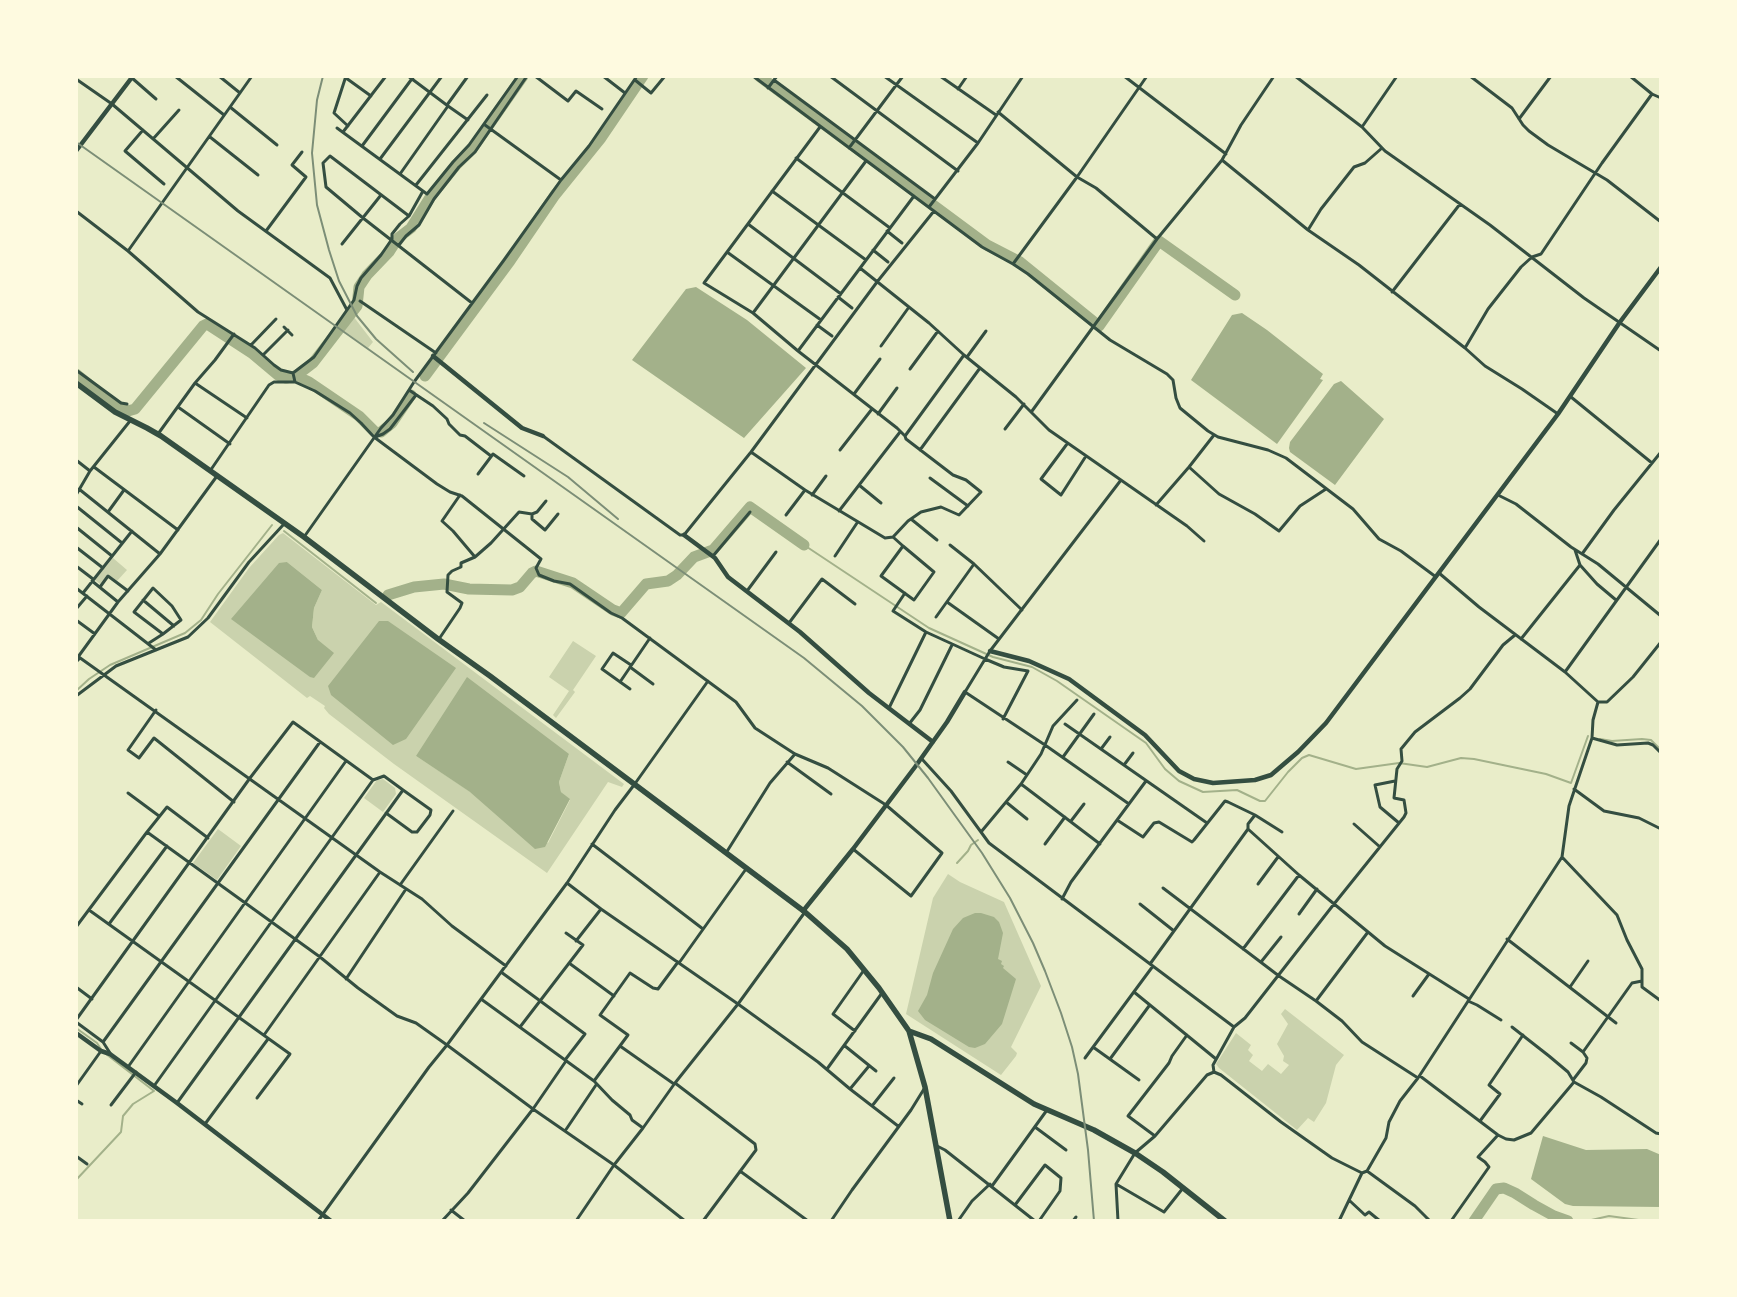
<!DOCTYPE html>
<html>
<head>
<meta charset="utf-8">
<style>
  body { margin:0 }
  #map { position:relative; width:1737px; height:1297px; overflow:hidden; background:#e9edc9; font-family:Barlow,sans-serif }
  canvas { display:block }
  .frame { position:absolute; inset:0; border:78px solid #fefae0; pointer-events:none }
</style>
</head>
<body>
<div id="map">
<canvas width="1737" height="1297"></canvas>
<div class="frame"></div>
</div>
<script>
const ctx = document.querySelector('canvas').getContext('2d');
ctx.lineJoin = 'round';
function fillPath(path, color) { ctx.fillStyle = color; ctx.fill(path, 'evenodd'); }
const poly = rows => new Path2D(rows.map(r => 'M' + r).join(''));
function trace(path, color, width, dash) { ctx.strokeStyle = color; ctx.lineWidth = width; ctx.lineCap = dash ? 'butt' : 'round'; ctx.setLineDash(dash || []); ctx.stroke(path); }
fillPath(poly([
  [353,316,373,342,368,348,340,328],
  [283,533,376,605,381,602,624,784,622,787,608,782,547,873,394,764,329,714,324,708,325,706,310,696,307,698,210,622,249,568,279,535],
  [287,562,322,590,314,608,312,627,318,640,310,677],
  [569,754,559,782,561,792,570,800,548,843,416,756],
  [113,558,127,570,117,581,108,574,100,584,95,580],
  [573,641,596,656,573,690,575,692,556,718,553,715,569,691,549,677],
  [383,779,395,788,396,794,383,812,364,798,377,780],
  [218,829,241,846,217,880,193,863],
  [948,874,960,882,1004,902,1041,986,1011,1047,1017,1053,1016,1056,1001,1075,906,1014,933,898],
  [1285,1009,1344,1055,1336,1065,1326,1103,1314,1122,1308,1118,1297,1130,1219,1068,1216,1064,1236,1033,1251,1045,1248,1050,1253,1055,1249,1061,1262,1071,1268,1064,1281,1074,1289,1065,1283,1061,1284,1056,1277,1044,1288,1024,1281,1014]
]), '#cad2ad');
fillPath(poly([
  [696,287,747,320,806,368,744,438,632,360,686,289],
  [1242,313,1267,330,1323,374,1320,379,1323,380,1277,444,1191,380,1232,315],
  [1341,381,1384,419,1335,485,1290,452,1289,448,1290,442,1334,384],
  [287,562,322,590,314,608,312,627,318,640,334,653,314,678,310,677,231,619,279,563],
  [379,621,388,621,456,668,406,739,393,745,331,695,328,686],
  [467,677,569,754,559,782,561,792,570,799,545,847,535,849,470,792,416,756],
  [975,913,981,913,994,917,999,922,1003,933,998,959,1002,961,1001,964,1004,966,1003,968,1016,979,1002,1024,985,1044,975,1048,969,1047,925,1020,918,1011,927,995,933,973,953,929,963,918],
  [1543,1136,1586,1150,1647,1149,1661,1155,1661,1207,1573,1206,1565,1204,1531,1179]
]), '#a3b18a');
trace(poly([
  [284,531,376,603],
  [804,545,929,628,993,657,1032,667,1057,681,1146,743,1165,769,1179,781,1203,792,1237,790,1260,801,1265,801,1288,772,1302,758,1309,755,1356,769,1399,763,1427,767,1461,758,1474,759,1546,774,1571,783,1588,736],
  [76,691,89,679,110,665,185,633,201,620,218,594,272,525],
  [1600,739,1612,741,1642,739,1651,740,1661,750],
  [957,863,968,851,971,845,978,840],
  [76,1028,97,1043,101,1049],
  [76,1180,121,1132,123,1116,133,1104,154,1091,106,1054],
  [1587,1221,1609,1216,1646,1221]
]), '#a3b18a', 2);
trace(poly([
  [759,76,987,245,1020,262,1099,326,1159,241,1235,295],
  [76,374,112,403,128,411,135,409,203,326,207,324,253,354,278,375,286,378,296,376,313,363,357,306,359,287,367,275,389,252,398,238,411,228,431,196,456,165,472,149,523,76],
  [296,376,309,382,359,416,374,431],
  [425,376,510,261,555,195,601,138,643,76],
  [381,432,392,423,411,395],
  [388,595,414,587,444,584,469,589,512,590,520,587,532,573,536,571,573,583,613,610,621,613,646,584,668,581,677,575,694,557,713,550,750,507,804,545],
  [1474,1221,1496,1189,1504,1188,1515,1193,1534,1205,1554,1216,1568,1221]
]), '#a3b18a', 11);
trace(poly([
  [175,76,224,115],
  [219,76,240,93],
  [346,76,334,113,348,126],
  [535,76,568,101,576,91,602,109],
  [603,76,625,93],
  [753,76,982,247,1013,264,1028,274,1110,340,1167,374,1173,380,1176,398,1180,408,1208,431,1218,437,1268,450,1286,458,1353,509,1379,539,1401,551,1436,577],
  [830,76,958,171],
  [884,76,978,143],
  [940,76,996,115],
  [1124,76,1226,154],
  [1295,76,1362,127,1385,151,1490,225,1584,298,1661,351],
  [1470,76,1512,108,1523,125,1529,131,1548,145,1607,180,1661,222],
  [1630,76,1652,94,1661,98],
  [132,78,156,99],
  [346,78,371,96],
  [76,79,112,104,238,211,330,278,347,310],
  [635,80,651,93,665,76],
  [774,80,935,199],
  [768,88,777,76],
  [958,89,967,76],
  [447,105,468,76],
  [448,106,468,120],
  [230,107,277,145],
  [998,112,1077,177,1096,188,1157,239],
  [1519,119,1551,76],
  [485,125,561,180],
  [1362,127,1397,76],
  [337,128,427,194,453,162,469,145,518,76],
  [143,130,125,151,164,184],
  [343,132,386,76],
  [210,137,258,175],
  [153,139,179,110],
  [362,146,414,76],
  [849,148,903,76],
  [796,158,890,228],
  [380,159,442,76],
  [1222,160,1308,230,1359,265,1465,348,1485,366,1522,389,1558,414],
  [400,174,448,106,408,76],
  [416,185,487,95],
  [772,191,866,260],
  [929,207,978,143,1023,76],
  [76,211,128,251,198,312,255,348,274,365,281,370,293,373],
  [409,216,330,156,323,163,326,187,363,218,472,303],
  [748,224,841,294],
  [1308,230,1321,209,1354,167,1365,163,1382,148],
  [266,231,306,177,292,165,302,152],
  [887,231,902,243],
  [342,244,381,195],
  [399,245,406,236,419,225,434,199,459,167,475,152,527,76],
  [873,250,888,262],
  [128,251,252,76],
  [727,252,821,320],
  [1013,264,1077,177,1147,76],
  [860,268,929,323,964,355,1016,397,1049,430,1187,526,1204,541],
  [1392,292,1460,204],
  [838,297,852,308],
  [360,301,436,353],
  [753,313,866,161],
  [817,325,832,336],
  [284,327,292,335],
  [251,345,276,319],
  [881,346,909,307],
  [1465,348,1488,309,1521,267,1532,257,1541,254,1602,163,1652,94],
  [798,351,914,196],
  [263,355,288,330],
  [967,357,986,331],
  [910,369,938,331],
  [76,370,121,403,127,404],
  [293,373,295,382,315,391,350,413,361,423,374,437,437,484,450,492,462,496,541,559,536,568,539,575,554,581,570,584,611,613,622,618,736,702,755,728,795,754,828,768,886,805,942,853,911,896,853,849],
  [293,373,314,357,354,300,357,286,361,278,381,255,392,239,392,234,400,224,409,216,423,191],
  [195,383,247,418],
  [409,390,433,406,447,419,449,424,460,435,465,436,491,456],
  [854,394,880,359],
  [1571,397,1652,463],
  [178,407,230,444],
  [1032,411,1157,239,1222,160,1241,125,1274,76],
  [878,414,897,388],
  [1005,429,1024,404],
  [158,434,195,383,215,360,234,334],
  [543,436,680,535,684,535,751,452,877,282,934,211],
  [905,436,964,355],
  [375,437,383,434,390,429,416,395],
  [1067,444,1041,479,1061,495,1086,456],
  [840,450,872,409],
  [920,450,980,368],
  [751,452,805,490,885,538,893,537,908,521,921,512,941,507,959,515,981,492,966,480,953,475,906,439,905,436,897,428,798,351,753,313,704,283,820,127],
  [76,460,90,471],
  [94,467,178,530],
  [1189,467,1219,494,1255,514,1279,531,1300,506,1326,489],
  [210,471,269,385,274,382,295,382],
  [478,474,493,454,524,476],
  [930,478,968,506],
  [1121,480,990,651,965,692,1045,745,1129,804],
  [859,485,881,503],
  [79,489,160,554],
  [76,495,90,471,130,421],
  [460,495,442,521,453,531,475,557],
  [812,495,826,476],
  [1498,495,1516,504,1571,547,1598,564,1661,616],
  [1156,505,1189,467,1214,435],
  [76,506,122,543],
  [839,511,900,432],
  [108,512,124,490],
  [532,514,532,519,545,530,558,514],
  [786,515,805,490],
  [911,519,937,540],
  [76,527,112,556],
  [304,537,381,428,393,415,414,382,504,260,561,180,589,146,637,76],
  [893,537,903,546,934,572,914,600,881,576,903,546],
  [950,545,974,564,1022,610],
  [76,547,103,568],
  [1575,550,1580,565,1597,584,1616,600],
  [1582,554,1614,510,1661,452],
  [713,556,750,512],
  [835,556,857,523],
  [76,566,93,579],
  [92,581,118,602],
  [100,587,108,576,128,591],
  [76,588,156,650],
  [747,591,776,552],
  [83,593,132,531],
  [905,593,893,611,926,632,985,659,1004,667,1028,671,1003,719],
  [143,600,174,626],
  [947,602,999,639],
  [76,609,87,596],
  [936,617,974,564],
  [76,620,95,634],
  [789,623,822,579,855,604],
  [439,639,460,608,462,603,447,592,448,575,452,571,461,567,461,563,475,557,491,543,519,512,532,514,537,512,546,501],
  [1521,639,1580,565],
  [149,643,163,634,181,620,172,606,153,588,134,612,163,634],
  [76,655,380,872,422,899,452,926,506,966],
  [78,657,118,602,160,554,217,476],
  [76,662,80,658],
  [630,667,653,684],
  [1565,672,1661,539],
  [620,682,650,638],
  [630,689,602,669,613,653,631,665],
  [76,696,116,666,188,637,208,618,249,562,284,524],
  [1598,702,1607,702,1633,677,1661,642],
  [889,708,926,632],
  [156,710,128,750,139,758,154,738,234,802],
  [909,724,920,710,952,645],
  [1065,724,1207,823],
  [1592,738,1617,745,1648,743,1653,745,1661,753],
  [1101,749,1110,737],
  [1063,757,1094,714],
  [921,758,951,791,989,843,1234,1027,1213,1065,1214,1072],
  [787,762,831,794],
  [1008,762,1027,775],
  [1124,765,1133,753],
  [1395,781,1375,785,1380,807,1399,823],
  [1021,784,1100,844],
  [1574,789,1604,811,1639,818,1661,829],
  [128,793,159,816],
  [1006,802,1027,819],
  [386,813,412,832,417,832,430,815,431,810,403,790],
  [1255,815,1282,832],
  [1117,820,1143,837,1154,823,1159,822,1192,842,1194,840,1225,801,1228,802,1255,815,1248,824,1248,829,1150,964],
  [1071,821,1084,804],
  [1354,824,1380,847],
  [1248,829,1299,875,1385,946,1469,999],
  [147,832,167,807,208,838],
  [981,832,1021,784,1041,754,1053,726,1077,700],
  [592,844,703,929],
  [1045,844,1065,817],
  [726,853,770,783,795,754],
  [1562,857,1617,915,1627,940,1642,969,1642,987,1661,1001],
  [567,883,601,909,738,1004,818,1062,850,1089,898,1126],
  [1258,884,1278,857],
  [400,885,453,811],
  [1163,888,1279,976,1316,1001,1342,1021,1362,1042,1418,1078],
  [1062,899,1071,882,1146,781],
  [1140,904,1174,931],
  [89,910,290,1054,257,1098],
  [1299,914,1317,889],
  [109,924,167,846],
  [76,927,147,832,320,957,358,988,397,1016,416,1023,447,1045,533,1109,614,1165,685,1221],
  [1507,939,1616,1023],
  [576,941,601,909],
  [1243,949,1299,875],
  [1261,962,1281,937],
  [569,963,614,996],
  [679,963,746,869],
  [501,972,585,1034,565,1060],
  [346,979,406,889],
  [76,987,92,999],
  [1570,987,1588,961],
  [1134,992,1216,1059],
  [1413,996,1429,974],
  [481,999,594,1081,612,1100,630,1115,632,1120,643,1128],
  [1316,1001,1368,932],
  [1468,1001,1477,1005,1501,1020],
  [76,1020,250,778,293,722,373,780,384,776,403,790,177,1103],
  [76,1022,103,1042,110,1053],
  [520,1027,583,945,566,933],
  [1234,1027,1245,1018,1334,904,1404,817,1406,813,1404,800,1394,798,1397,769,1402,761,1401,749,1415,732,1460,698,1470,689,1503,645,1515,635],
  [1512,1027,1549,1056,1568,1072,1574,1082],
  [855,1031,833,1014,864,970],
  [264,1035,380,872],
  [103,1042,320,742],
  [1571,1043,1583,1052,1587,1058,1586,1063,1573,1080],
  [620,1046,674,1084],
  [845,1046,876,1071],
  [1093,1047,1139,1080],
  [1583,1052,1632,983,1642,981],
  [1085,1058,1153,966],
  [1110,1059,1149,1006],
  [128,1067,346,761],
  [827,1069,882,993],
  [1420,1076,1498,1135,1506,1139,1514,1140,1531,1133,1574,1082,1601,1097,1656,1133,1661,1134],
  [594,1081,628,1035,600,1015,630,973,653,988,658,989,678,962],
  [675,1083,755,1144,756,1150,703,1221],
  [76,1086,101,1051],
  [154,1086,373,780],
  [850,1089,869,1066],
  [76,1100,82,1104],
  [111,1105,136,1072],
  [872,1106,894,1078],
  [1480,1121,1500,1094,1489,1085,1523,1035],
  [205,1124,268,1039],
  [1035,1127,1066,1150],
  [565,1131,596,1085],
  [1155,1136,1128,1116,1169,1063,1172,1056,1187,1035],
  [937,1146,945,1150,1035,1221],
  [76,1156,87,1164],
  [740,1171,808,1221],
  [1367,1171,1415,1206,1430,1221],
  [1116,1184,1164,1212,1183,1188],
  [992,1186,1047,1110],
  [1350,1201,1365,1215,1369,1212,1380,1221],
  [1015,1205,1045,1165,1061,1178,1060,1191,1039,1221],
  [451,1210,465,1221],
  [318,1221,429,1067,447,1045,567,883,615,810,634,785,708,681],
  [442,1221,468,1193,533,1109,566,1061],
  [576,1221,614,1165,643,1128,675,1083,738,1004,805,912],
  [831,1221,852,1190,911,1110,924,1089],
  [958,1221,972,1201,990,1184],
  [1073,1221,1076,1217],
  [1118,1221,1116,1184,1135,1153,1155,1136,1207,1075,1214,1072,1221,1075,1281,1122,1332,1158,1362,1173,1367,1171,1386,1138,1389,1122,1400,1101,1418,1078,1562,857,1569,806,1592,738,1593,720,1598,702,1565,672,1479,607,1439,573],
  [1339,1221,1362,1173],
  [1451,1221,1489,1167,1485,1162,1478,1157,1498,1135]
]), '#344e41', 3);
trace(poly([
  [76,151,133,76],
  [433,356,522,428,543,436],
  [684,535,715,558,728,577,800,632,869,693,933,742],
  [990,651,1029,661,1069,679,1145,735,1179,771,1194,779,1213,783,1255,780,1271,775,1298,752,1326,723,1558,414,1620,322,1661,267],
  [803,911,853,849,915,767,947,722,965,692],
  [76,1033,101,1051,110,1054,177,1103,331,1221]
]), '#344e41', 4.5);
trace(poly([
  [76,383,115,412,147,428,161,436,304,537,438,639,490,676,805,912,847,949,879,988,909,1031,931,1039,1034,1104,1094,1130,1135,1153,1163,1172,1225,1221],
  [909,1031,925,1087,950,1221]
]), '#344e41', 5.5);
trace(poly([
  [323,76,317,100,312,153,317,205,329,250,339,281,357,316,376,339,413,372],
  [76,142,804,658,862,706,903,747,928,778,982,853,1010,898,1033,943,1045,971,1061,1013,1072,1047,1078,1074,1088,1150,1094,1221],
  [484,423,568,477,618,519]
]), '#7c8e77', 2);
</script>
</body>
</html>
